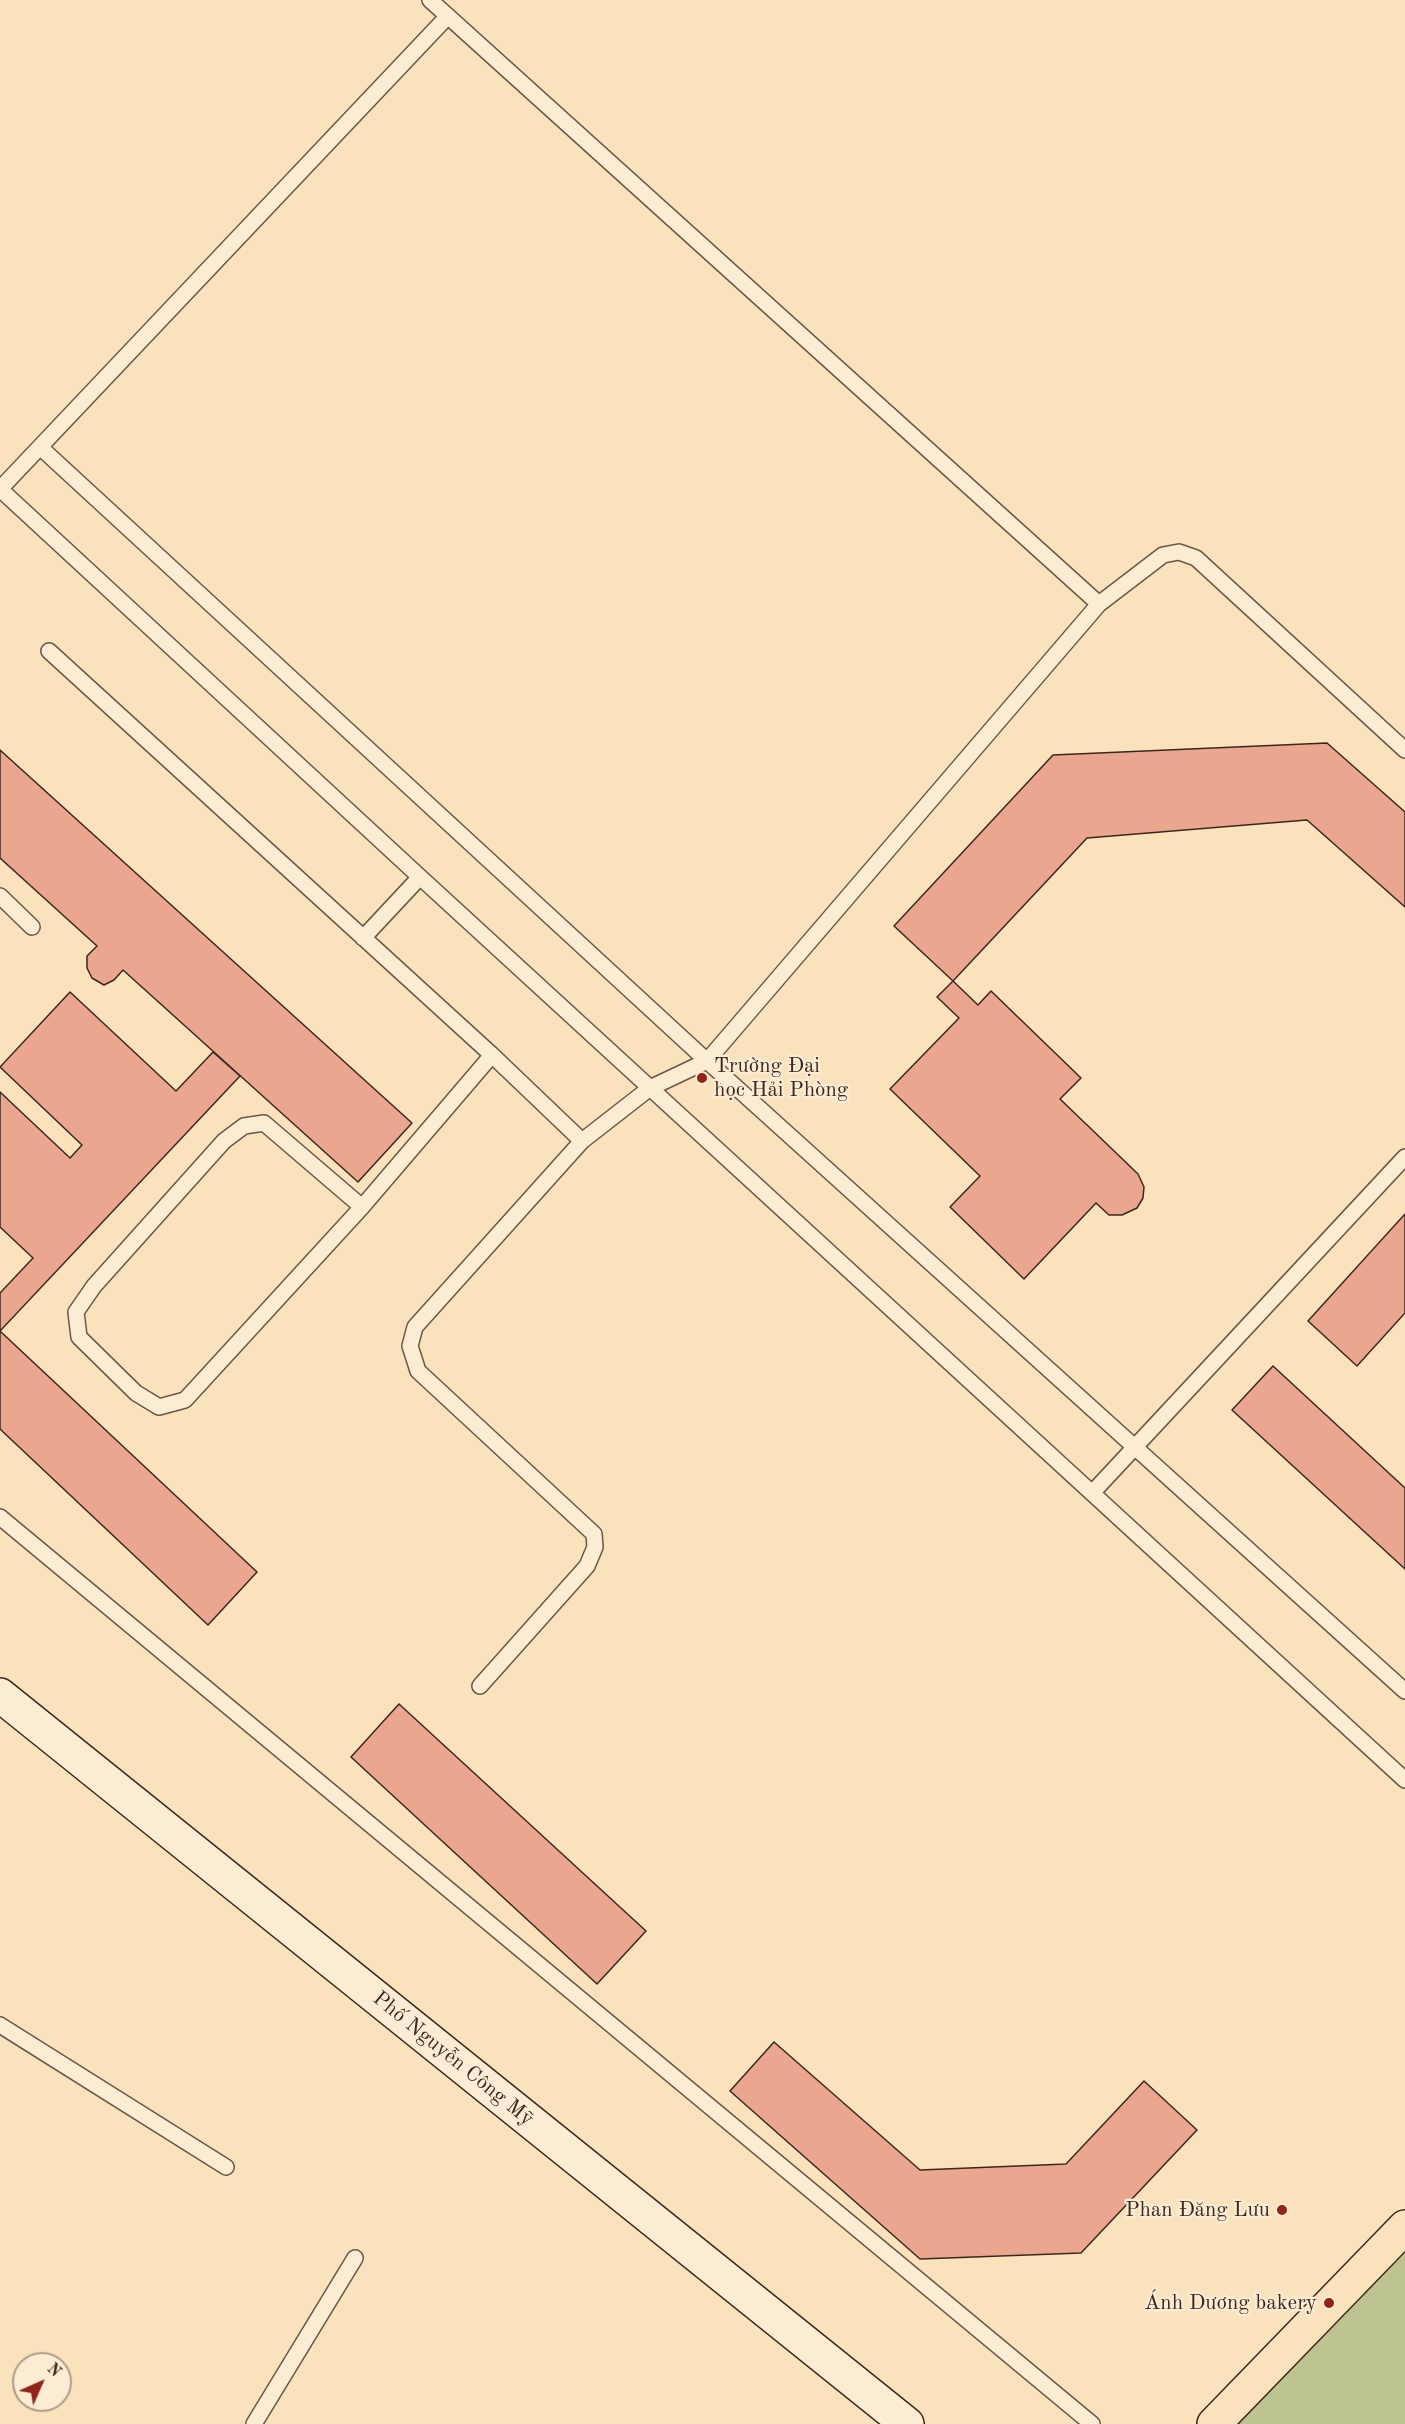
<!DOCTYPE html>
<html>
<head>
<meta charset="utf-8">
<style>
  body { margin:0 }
  #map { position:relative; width:1405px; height:2424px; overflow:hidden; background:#fae2bd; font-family:"Old Standard TT",serif }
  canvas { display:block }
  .north { position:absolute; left:12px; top:2352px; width:60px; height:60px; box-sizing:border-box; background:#fcecd4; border:2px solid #af9d8b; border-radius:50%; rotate:45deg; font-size:16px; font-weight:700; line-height:24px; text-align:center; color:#3c271e }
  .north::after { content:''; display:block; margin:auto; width:21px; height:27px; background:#8f2418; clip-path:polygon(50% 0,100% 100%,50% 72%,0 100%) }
</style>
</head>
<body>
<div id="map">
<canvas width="1405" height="2424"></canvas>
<div class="north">N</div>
</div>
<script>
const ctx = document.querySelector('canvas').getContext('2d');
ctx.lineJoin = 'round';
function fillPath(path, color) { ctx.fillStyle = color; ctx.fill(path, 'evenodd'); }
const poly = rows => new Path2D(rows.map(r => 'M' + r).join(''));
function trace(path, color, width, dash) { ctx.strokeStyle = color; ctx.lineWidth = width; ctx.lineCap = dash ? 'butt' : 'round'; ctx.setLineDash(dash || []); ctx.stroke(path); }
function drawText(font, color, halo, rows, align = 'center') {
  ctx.font = font + ' "Old Standard TT",serif'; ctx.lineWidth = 4.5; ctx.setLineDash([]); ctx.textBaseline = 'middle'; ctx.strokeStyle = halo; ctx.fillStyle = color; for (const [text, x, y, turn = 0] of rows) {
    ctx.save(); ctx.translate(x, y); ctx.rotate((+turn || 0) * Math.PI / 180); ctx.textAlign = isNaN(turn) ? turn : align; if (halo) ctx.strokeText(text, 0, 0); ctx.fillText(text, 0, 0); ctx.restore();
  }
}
fillPath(poly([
  [1405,2230,1405,2424,1221,2424]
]), '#bec392');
const building = poly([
  [1327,743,1405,812,1405,907,1307,820,1087,838,953,981,894,926,1053,755,1327,743],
  [0,750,412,1123,358,1182,123,970,114,980,104,985,92,978,87,968,87,956,97,946,0,858,0,750],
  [953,981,978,1005,991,991,1081,1078,1060,1099,1138,1174,1144,1187,1143,1198,1137,1208,1122,1215,1109,1215,1096,1203,1024,1279,950,1207,980,1176,890,1089,959,1018,937,997,953,981],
  [70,992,176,1091,213,1052,240,1076,0,1331,0,1293,33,1258,0,1227,0,1092,70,1158,82,1145,0,1067,70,992],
  [1405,1214,1405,1313,1357,1366,1308,1321,1405,1214],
  [0,1331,257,1572,208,1625,0,1429,0,1331],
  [1273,1366,1405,1488,1405,1569,1232,1410,1273,1366],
  [399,1704,646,1931,597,1984,351,1757,399,1704],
  [774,2042,920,2170,1066,2164,1144,2081,1197,2130,1081,2253,920,2259,730,2091,774,2042]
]);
fillPath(building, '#eaa68e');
trace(building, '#3c271e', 1.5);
const lane = poly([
  [430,0,1099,604],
  [40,447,707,1061,1405,1691],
  [0,489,420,877,1405,1780],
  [0,489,448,16],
  [49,651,492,1055,582,1141],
  [0,896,32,927],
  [363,938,420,877],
  [362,1207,264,1123,244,1126,224,1141,94,1286,76,1312,79,1337,136,1393,159,1407,185,1400,362,1207,492,1055],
  [1093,1492,1405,1157],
  [0,1517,1092,2424],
  [480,1686,587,1566,595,1547,594,1534,418,1371,410,1346,415,1327,582,1141,650,1088,707,1061,1099,604,1163,555,1179,552,1196,558,1405,750],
  [0,2025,226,2167],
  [254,2424,355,2258]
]);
const secondary = poly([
  [0,1695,907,2424]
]);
const primary = poly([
  [1214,2424,1405,2227]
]);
trace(lane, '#6c5646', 18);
trace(secondary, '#3c271e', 36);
trace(primary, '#3c271e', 36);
trace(lane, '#fcecd4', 15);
trace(secondary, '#fcecd4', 33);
trace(primary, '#fae2bd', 33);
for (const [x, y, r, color] of [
  [702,1078,6,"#8f2418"],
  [1282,2210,6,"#8f2418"],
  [1329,2303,6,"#8f2418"]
]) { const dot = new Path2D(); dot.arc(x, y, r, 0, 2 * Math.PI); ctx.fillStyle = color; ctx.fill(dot); trace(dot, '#fcecd4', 2); }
drawText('21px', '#3c271e', '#fcecd4', [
  ["Trường Đại",714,1066,"left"],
  ["học Hải Phòng",714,1090,"left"],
  ["Phan Đăng Lưu",1270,2210],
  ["Ánh Dương bakery",1317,2303]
], 'right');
drawText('21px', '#3c271e', '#fcecd4', [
  ["Phố Nguyễn Công Mỹ",453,2059,39]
]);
</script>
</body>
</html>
